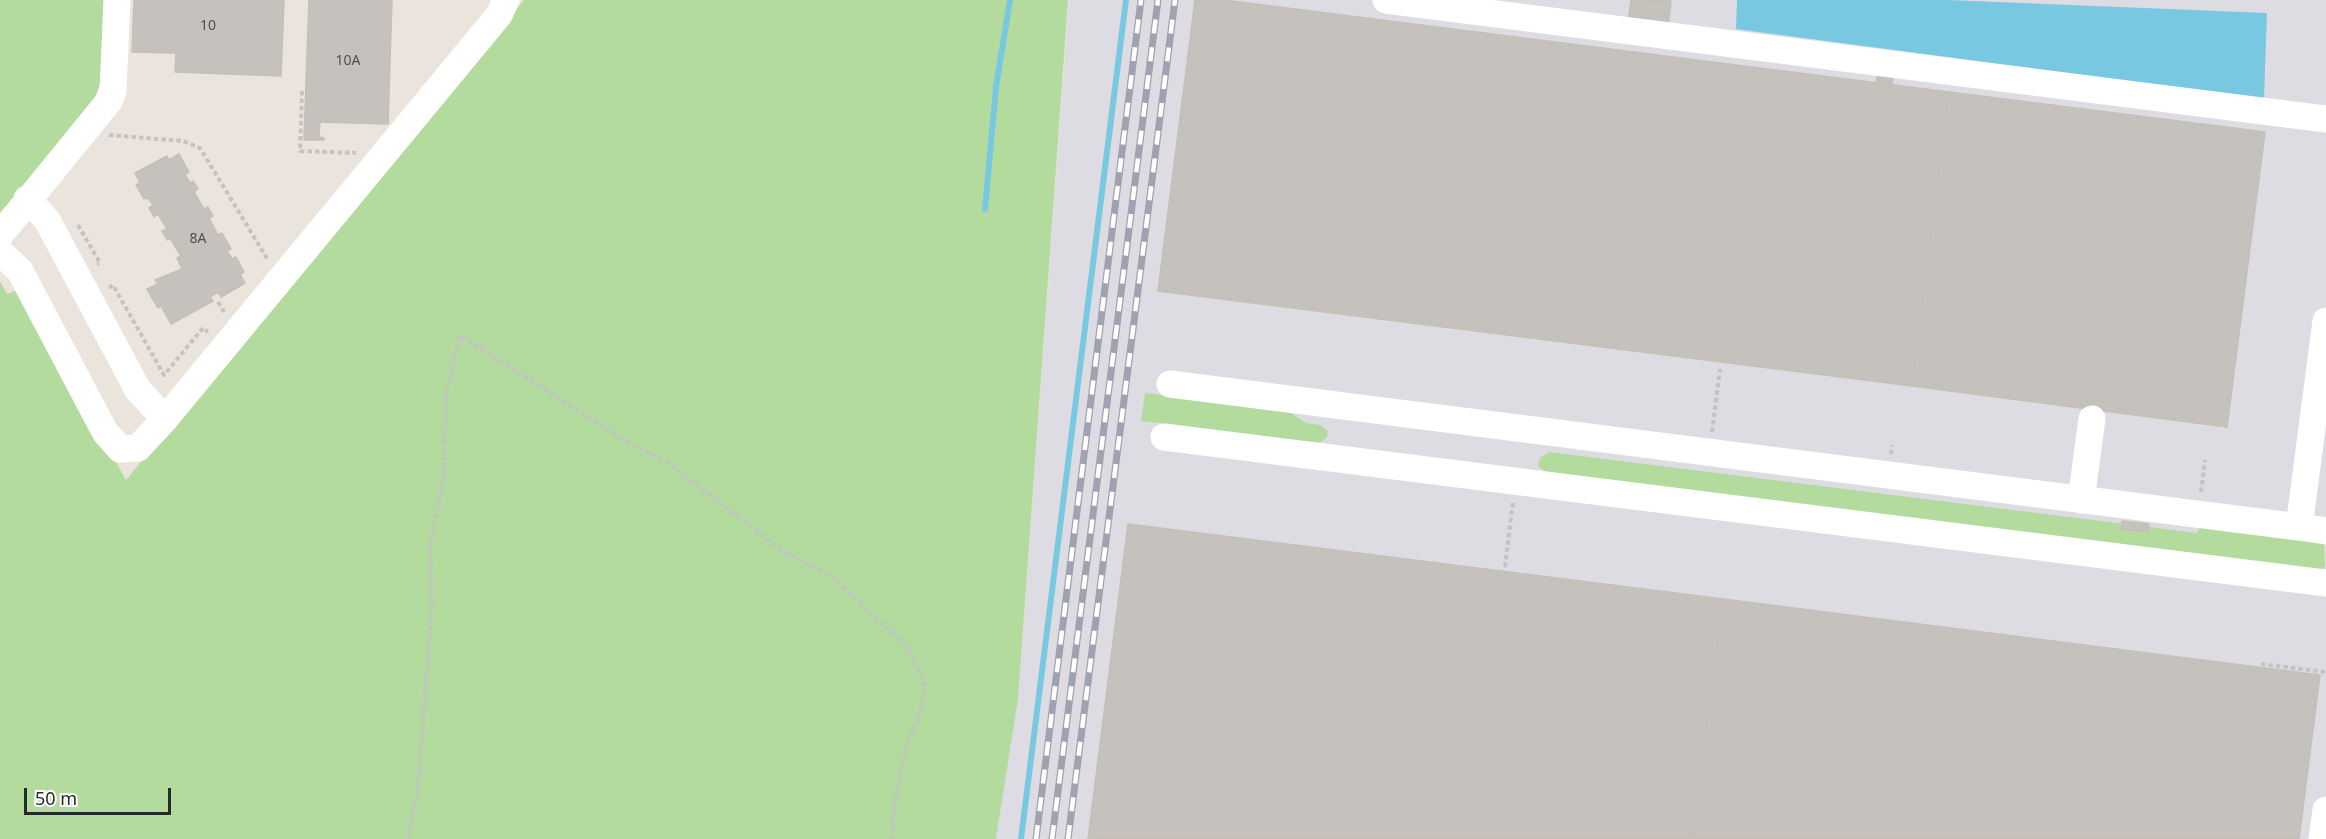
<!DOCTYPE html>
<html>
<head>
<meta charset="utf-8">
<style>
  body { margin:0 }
  #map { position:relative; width:2326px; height:839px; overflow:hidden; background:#eae4dc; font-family:"Noto Sans",sans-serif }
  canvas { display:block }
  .scale { position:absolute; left:24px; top:788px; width:147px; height:27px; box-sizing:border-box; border:3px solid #292929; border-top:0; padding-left:8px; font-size:18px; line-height:21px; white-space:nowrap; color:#292929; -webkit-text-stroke:4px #fff; paint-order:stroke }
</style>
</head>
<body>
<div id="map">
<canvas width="2326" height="839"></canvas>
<div class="scale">50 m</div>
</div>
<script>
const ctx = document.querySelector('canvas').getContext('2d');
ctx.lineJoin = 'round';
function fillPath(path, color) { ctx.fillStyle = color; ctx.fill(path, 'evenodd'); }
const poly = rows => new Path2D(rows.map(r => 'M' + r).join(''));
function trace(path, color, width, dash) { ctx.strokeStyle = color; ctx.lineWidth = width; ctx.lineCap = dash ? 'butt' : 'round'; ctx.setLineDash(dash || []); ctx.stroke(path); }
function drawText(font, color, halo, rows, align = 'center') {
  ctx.font = font + ' "Noto Sans",sans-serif'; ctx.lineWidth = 6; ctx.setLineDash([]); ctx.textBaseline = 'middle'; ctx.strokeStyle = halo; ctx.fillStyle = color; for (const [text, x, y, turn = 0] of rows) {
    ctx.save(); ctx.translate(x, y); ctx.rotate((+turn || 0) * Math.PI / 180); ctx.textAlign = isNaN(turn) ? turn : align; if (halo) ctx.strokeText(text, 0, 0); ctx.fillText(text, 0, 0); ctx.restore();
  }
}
fillPath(poly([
  [1069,0,2326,0,2326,839,996,839,1018,699]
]), '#dedce3');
fillPath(poly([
  [0,0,105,0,101,81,91,108,0,213],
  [524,0,1068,0,1018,699,996,839,0,839,0,281,7,294,20,289,126,480],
  [1145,393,1288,411,1306,423,1321,425,1328,431,1327,438,1318,443,1141,421],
  [1549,452,2197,533,2200,527,2324,543,2325,567,2318,571,1545,472,1538,466,1540,458]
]), '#b4db9e');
fillPath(poly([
  [1737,0,1948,0,2267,13,2264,99,1736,29]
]), '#79c8e2');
trace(poly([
  [985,209,996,87,1010,0],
  [1021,839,1126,0]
]), '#79c8e2', 6);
const building = poly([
  [134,0,284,0,281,76,175,72,176,53,132,52,134,0],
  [309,0,392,0,388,124,320,122,319,137,324,138,324,140,304,140,309,0],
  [1195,0,1224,0,1949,92,1912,386,1158,291,1195,0],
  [1631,0,1671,1,1668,26,1628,22,1631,0],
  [1878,72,1893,74,1892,85,1876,83,1878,72],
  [1949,92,2265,132,2227,427,1912,386,1949,92],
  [179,154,189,172,185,175,190,183,193,181,198,189,194,192,204,209,208,207,213,216,209,218,218,235,222,233,231,249,227,251,232,259,236,257,244,272,240,274,245,283,221,297,218,292,210,297,213,301,171,324,161,306,158,308,147,289,158,284,155,280,182,269,177,258,181,256,170,238,167,240,162,231,167,229,158,214,154,217,149,208,153,205,148,198,144,199,136,185,140,183,135,173,167,156,169,160,179,154],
  [2122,521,2149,524,2148,532,2121,529,2122,521],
  [1128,524,1723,599,1692,839,1088,839,1128,524],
  [1723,599,2320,675,2299,839,1692,839,1723,599]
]);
fillPath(building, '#c5c1bc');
trace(building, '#c5bfb6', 1.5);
trace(poly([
  [302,91,300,151,356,153],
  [109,135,183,141,200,148,268,260],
  [78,225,100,263,97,264],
  [109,288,113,285,164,375,203,328,208,332],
  [218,302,224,312],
  [1712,432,1720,369],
  [1891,454,1892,445],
  [2201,492,2205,460],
  [1505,567,1513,501],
  [2261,664,2326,672],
  [408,839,418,788,432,605,430,545,444,476,446,394,460,335,632,445,664,460,784,552,832,576,908,648,924,682,921,709,905,751,894,806,892,839]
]), '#c3c3c3', 4, [4.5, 3]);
trace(poly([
  [1386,0,2326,119],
  [27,199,47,220,138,390,165,419,499,15,506,0],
  [0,235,109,101,113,91,117,0],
  [0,252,20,271,105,432,120,449,138,448,165,419],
  [1170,384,2299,527,2326,321],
  [1164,437,2326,583],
  [2081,500,2092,419],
  [2299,527,2326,531],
  [2322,839,2326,810]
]), '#fff', 27);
const rail = poly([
  [1036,839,1141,0],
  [1052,839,1158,0],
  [1068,839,1175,0]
]);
trace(rail, '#a0a2b1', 7);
trace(rail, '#fff', 4.5, [14]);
drawText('14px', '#504f4e', null, [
  ["10",208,26],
  ["10A",348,61],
  ["8A",198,239]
]);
</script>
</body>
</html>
